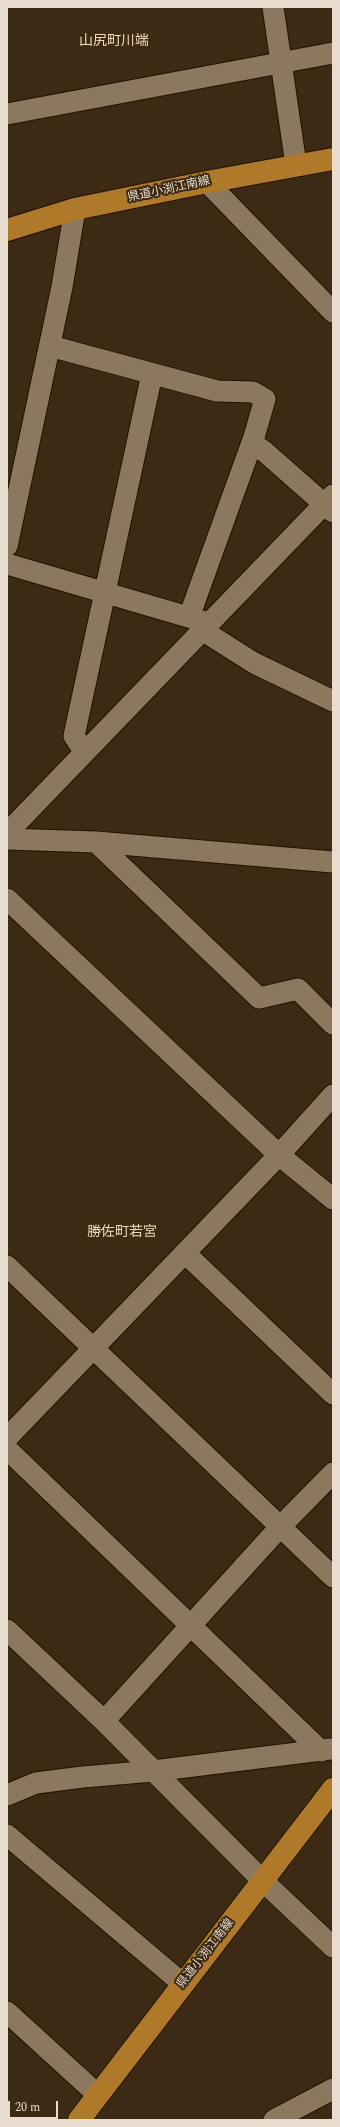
<!DOCTYPE html>
<html>
<head>
<meta charset="utf-8">
<style>
  body { margin:0 }
  #map { position:relative; width:340px; height:2127px; overflow:hidden; background:#3c2a14; font-family:Spectral,serif }
  canvas { display:block }
  .frame { position:absolute; inset:0; border:8px solid #e8dccf; pointer-events:none }
  .scale { position:absolute; left:8px; top:2101px; width:50px; height:18px; box-sizing:border-box; border:2px solid #e8dccf; border-top:0; padding-left:5px; font-size:12px; line-height:14px; white-space:nowrap; color:#e8dccf; -webkit-text-stroke:3px #3c2a14; paint-order:stroke }
</style>
</head>
<body>
<div id="map">
<canvas width="340" height="2127"></canvas>
<div class="frame"></div>
<div class="scale">20 m</div>
</div>
<script>
const ctx = document.querySelector('canvas').getContext('2d');
ctx.lineJoin = 'round';
const poly = rows => new Path2D(rows.map(r => 'M' + r).join(''));
function trace(path, color, width, dash) { ctx.strokeStyle = color; ctx.lineWidth = width; ctx.lineCap = dash ? 'butt' : 'round'; ctx.setLineDash(dash || []); ctx.stroke(path); }
function drawText(font, color, halo, rows, align = 'center') {
  ctx.font = font + ' Spectral,"Noto Sans JP",serif'; ctx.lineWidth = 4; ctx.setLineDash([]); ctx.textBaseline = 'middle'; ctx.strokeStyle = halo; ctx.fillStyle = color; for (const [text, x, y, turn = 0] of rows) {
    ctx.save(); ctx.translate(x, y); ctx.rotate((+turn || 0) * Math.PI / 180); ctx.textAlign = isNaN(turn) ? turn : align; if (halo) ctx.strokeText(text, 0, 0); ctx.fillText(text, 0, 0); ctx.restore();
  }
}
const minor = poly([
  [273,7,296,165],
  [7,114,333,53],
  [207,182,333,312],
  [50,346,217,391,253,392,265,399,254,437,189,617],
  [252,443,265,452,333,512],
  [7,546,62,287,75,209],
  [7,564,202,621],
  [202,630,254,663,333,701],
  [84,751,74,736,152,374],
  [7,833,333,495],
  [7,839,96,842,333,862],
  [96,842,259,998,298,989,333,1024],
  [7,899,279,1155,333,1199],
  [185,1253,333,1394],
  [7,1266,333,1577],
  [7,1438,279,1155,333,1095],
  [7,1449,321,1751],
  [7,1630,104,1721,263,1881,333,1947],
  [104,1721,280,1527,333,1473],
  [7,1795,36,1783,83,1777,153,1771,330,1749],
  [7,1835,183,1984],
  [7,2012,98,2095],
  [274,2120,333,2089]
]);
const major = poly([
  [7,230,75,209,207,182,333,159],
  [79,2120,333,1789]
]);
trace(minor, '#231200', 23);
trace(major, '#231200', 24);
trace(minor, '#8c775f', 21);
trace(major, '#af792a', 22);
drawText('12px', '#e8dccf', '#3c2a14', [
  ["県道小渕江南線",169,190,-12],
  ["県道小渕江南線",206,1954,-52]
]);
drawText('14px', '#f0d9be', '#3c2a14', [
  ["山尻町川端",114,42],
  ["勝佐町若宮",122,1233]
]);
</script>
</body>
</html>
